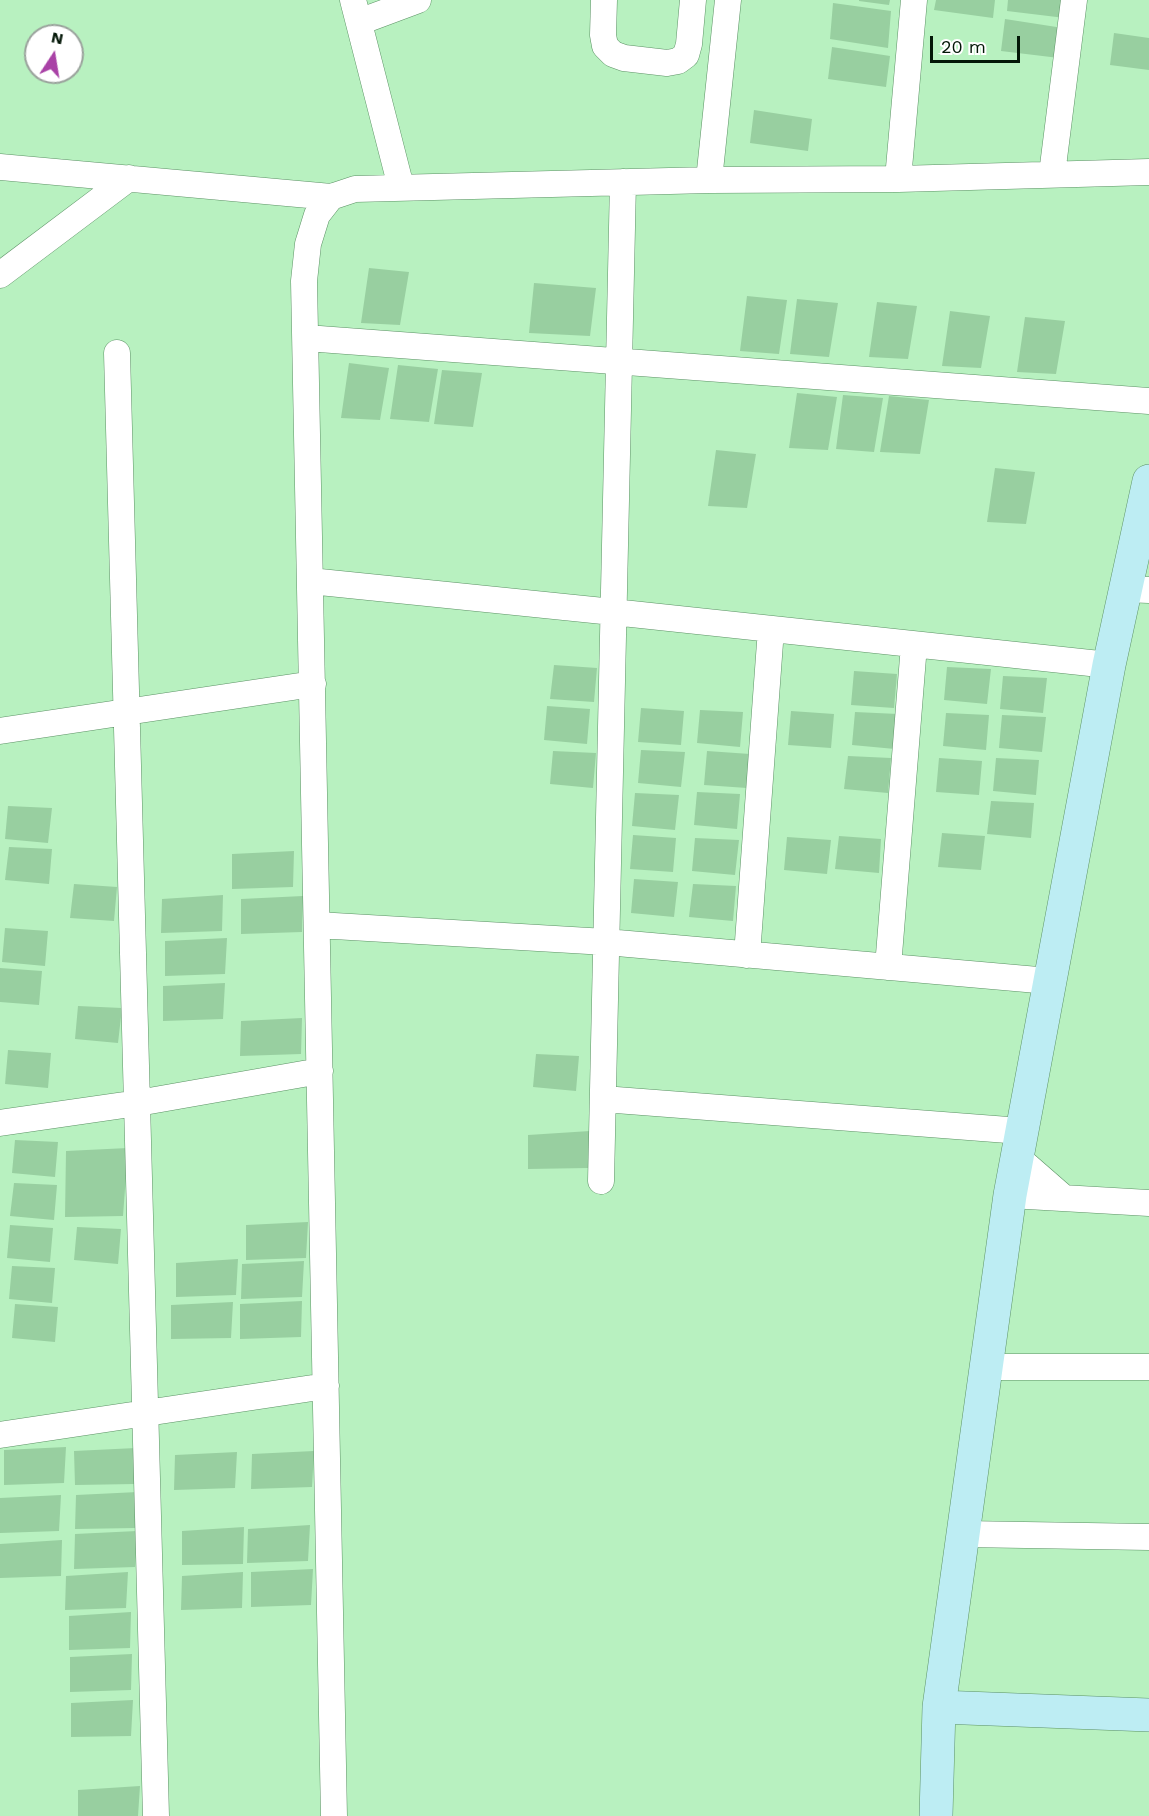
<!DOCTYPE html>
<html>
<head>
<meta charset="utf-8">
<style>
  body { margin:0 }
  #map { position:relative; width:1149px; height:1816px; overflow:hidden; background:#b8f1c0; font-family:"Work Sans",sans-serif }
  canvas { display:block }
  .north { position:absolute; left:24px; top:24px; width:60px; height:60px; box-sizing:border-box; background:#fff; border:2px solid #9aa29c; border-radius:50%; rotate:12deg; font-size:16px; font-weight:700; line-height:24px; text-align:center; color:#031707 }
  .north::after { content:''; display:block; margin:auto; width:21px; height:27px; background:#a942a6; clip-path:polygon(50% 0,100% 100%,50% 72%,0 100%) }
  .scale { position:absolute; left:930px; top:36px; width:90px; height:27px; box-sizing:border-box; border:3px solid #031707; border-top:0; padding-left:8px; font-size:18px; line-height:21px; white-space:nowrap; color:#031707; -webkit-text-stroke:4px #fff; paint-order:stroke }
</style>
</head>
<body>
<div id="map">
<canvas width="1149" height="1816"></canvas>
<div class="north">N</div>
<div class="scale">20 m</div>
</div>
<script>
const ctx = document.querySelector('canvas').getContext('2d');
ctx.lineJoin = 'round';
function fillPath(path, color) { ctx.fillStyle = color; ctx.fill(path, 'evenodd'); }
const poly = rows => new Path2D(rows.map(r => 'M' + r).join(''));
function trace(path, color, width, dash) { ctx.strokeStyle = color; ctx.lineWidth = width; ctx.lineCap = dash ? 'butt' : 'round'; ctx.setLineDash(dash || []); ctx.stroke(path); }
fillPath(poly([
  [859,0,890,0,889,5,859,1],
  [936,0,995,0,993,18,934,10],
  [1008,0,1067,0,1065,18,1007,11],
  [833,3,891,11,888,48,830,39],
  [1005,19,1063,28,1059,58,1001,51],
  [1114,33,1149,38,1149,70,1110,65],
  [832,47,890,56,886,87,828,79],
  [754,110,812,119,808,151,750,143],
  [369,268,409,272,400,325,361,323],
  [534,283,596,288,590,336,529,333],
  [747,296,787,300,779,354,740,351],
  [797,299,838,303,829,357,790,354],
  [877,302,917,306,908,359,869,357],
  [950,311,990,316,981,368,942,366],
  [1025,317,1065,321,1056,374,1017,372],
  [349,363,389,368,380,420,341,418],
  [398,365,438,369,429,422,390,419],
  [442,370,482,373,473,427,434,424],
  [797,393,837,397,828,450,789,448],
  [843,395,883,398,874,452,836,449],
  [889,396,929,400,920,454,880,452],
  [716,450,756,454,747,508,708,506],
  [995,468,1035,472,1026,524,987,522],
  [554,665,597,668,594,702,550,699],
  [947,667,991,669,987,704,944,700],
  [854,671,897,674,894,708,851,705],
  [1003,676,1047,678,1043,713,1000,709],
  [547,706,590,709,587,744,544,740],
  [641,708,684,711,681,745,638,742],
  [700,710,743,712,740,747,697,743],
  [791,711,834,714,831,748,788,745],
  [855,712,898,714,895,749,852,745],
  [946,713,989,715,986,750,943,746],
  [1002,715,1046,717,1042,752,999,748],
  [641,750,685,752,681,787,638,783],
  [553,751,596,753,593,788,550,784],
  [707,751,750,754,747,788,704,785],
  [848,756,891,758,888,793,844,789],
  [939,758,982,761,979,795,936,792],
  [996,758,1039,760,1036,795,993,791],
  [697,792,740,794,737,829,694,825],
  [635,793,679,795,675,830,632,826],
  [991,801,1034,803,1031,838,987,834],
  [8,806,52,808,48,843,5,839],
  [942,833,985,836,981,870,938,867],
  [633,835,676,838,673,872,630,869],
  [839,836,881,839,879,873,835,869],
  [787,837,831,840,827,874,784,870],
  [695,838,739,840,735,875,692,871],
  [9,847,52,849,49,884,5,880],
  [294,851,293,887,232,889,232,854],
  [634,879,678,882,674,917,631,913],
  [74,884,117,887,114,921,70,918],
  [693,884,736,886,733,921,689,917],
  [223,895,222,931,161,933,162,899],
  [303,896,302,932,241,934,241,899],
  [5,928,48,931,45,966,2,962],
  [227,938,225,974,165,976,165,941],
  [0,968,42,971,39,1005,0,1002],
  [225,983,223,1019,163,1021,163,986],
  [78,1006,122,1008,118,1043,75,1039],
  [302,1018,301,1054,240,1056,241,1021],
  [8,1050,51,1053,48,1088,5,1084],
  [536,1054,579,1056,576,1091,533,1087],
  [590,1131,588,1168,528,1169,528,1135],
  [15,1140,58,1142,55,1177,12,1173],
  [128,1148,123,1216,65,1217,66,1151],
  [14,1183,57,1185,54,1220,10,1216],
  [308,1222,306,1258,246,1260,246,1225],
  [10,1225,53,1228,50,1262,7,1258],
  [77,1227,121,1229,118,1264,74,1260],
  [238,1259,236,1295,176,1297,176,1263],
  [304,1261,302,1297,241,1299,242,1264],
  [12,1266,55,1268,52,1303,9,1299],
  [302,1301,301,1337,240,1339,240,1304],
  [233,1302,231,1338,171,1339,171,1305],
  [15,1304,58,1307,55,1342,12,1338],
  [66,1447,64,1483,4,1485,4,1450],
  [136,1448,135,1484,75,1485,74,1451],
  [314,1451,312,1487,251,1489,252,1454],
  [237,1452,235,1488,174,1490,175,1455],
  [138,1492,136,1528,75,1529,76,1495],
  [61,1495,59,1531,0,1533,0,1498],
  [310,1525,308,1561,247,1563,248,1529],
  [244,1527,243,1564,182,1565,182,1531],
  [137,1531,135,1567,74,1569,75,1534],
  [62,1540,61,1576,0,1578,0,1544],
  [313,1569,311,1605,251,1607,251,1572],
  [128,1572,126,1608,65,1610,66,1576],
  [243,1572,242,1608,181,1610,182,1576],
  [131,1612,130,1648,69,1650,69,1616],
  [132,1654,131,1690,70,1692,70,1657],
  [133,1700,131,1736,71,1737,71,1703],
  [140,1786,138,1816,78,1816,78,1790]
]), '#98cfa0');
const street = poly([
  [353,0,401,187],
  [604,0,603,35,605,46,613,54,624,58,667,63,678,61,686,55,689,44,693,0],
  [359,22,418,0],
  [0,167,331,197],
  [1052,174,1074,0],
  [898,179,914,0],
  [709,180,728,0],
  [0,275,129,178],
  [306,338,1149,401],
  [117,353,156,1816],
  [310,581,613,612,1109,665],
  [1125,589,1149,590],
  [0,731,313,684],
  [317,925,606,942,1049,981],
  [747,955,771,629],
  [888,967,914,645],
  [603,1099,1021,1131],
  [0,1123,138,1103,320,1071],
  [1017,1157,1064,1198],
  [601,1181,623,182],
  [1010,1195,1149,1203],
  [986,1367,1149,1367],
  [0,1435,326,1386],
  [963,1534,1149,1537],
  [334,1816,304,281,308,244,317,215,331,197,355,189,709,180,898,179,1149,172]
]);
const secondary = poly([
  [939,1707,1149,1715],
  [936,1816,939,1707,1010,1195,1109,665,1149,481]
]);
trace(street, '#5c9265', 27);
trace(secondary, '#5c9265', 34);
trace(street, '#fff', 26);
trace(secondary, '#bdedf3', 33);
</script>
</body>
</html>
